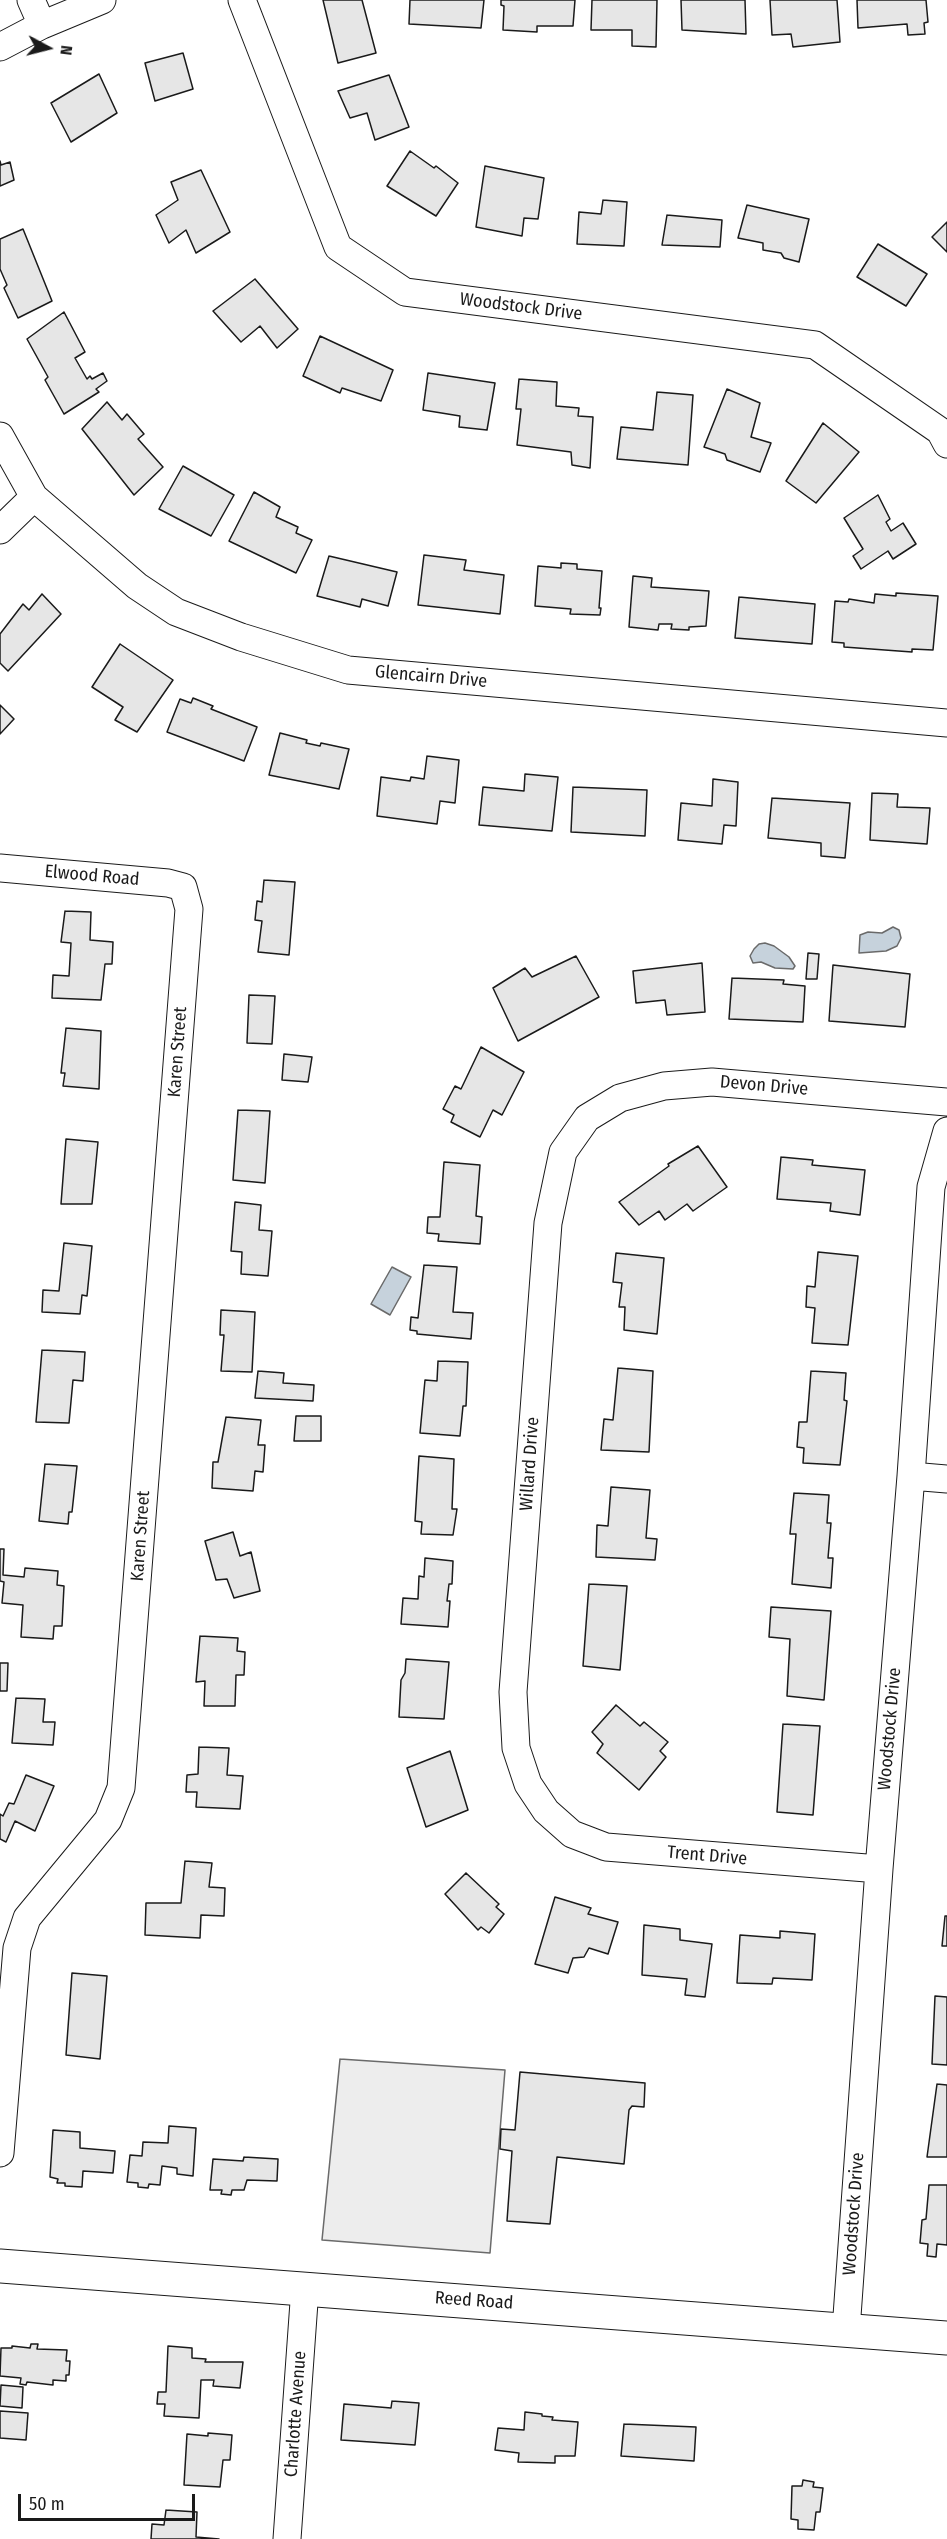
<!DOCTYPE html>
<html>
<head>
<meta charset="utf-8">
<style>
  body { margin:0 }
  #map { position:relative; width:947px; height:2539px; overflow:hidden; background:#fff; font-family:"Fira Sans Condensed",sans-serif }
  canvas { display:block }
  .north { position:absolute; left:18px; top:18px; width:60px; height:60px; -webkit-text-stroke:4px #fff; paint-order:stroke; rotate:97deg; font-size:16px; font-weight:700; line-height:24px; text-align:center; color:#1a1a1a }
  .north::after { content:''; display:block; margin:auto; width:21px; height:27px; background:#1a1a1a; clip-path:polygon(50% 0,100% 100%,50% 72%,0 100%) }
  .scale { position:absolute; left:18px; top:2494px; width:177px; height:27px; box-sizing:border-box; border:3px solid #1a1a1a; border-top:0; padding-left:8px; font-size:18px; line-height:21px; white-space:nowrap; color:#1a1a1a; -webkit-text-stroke:4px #fff; paint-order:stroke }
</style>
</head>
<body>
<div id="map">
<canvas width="947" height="2539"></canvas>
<div class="north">N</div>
<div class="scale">50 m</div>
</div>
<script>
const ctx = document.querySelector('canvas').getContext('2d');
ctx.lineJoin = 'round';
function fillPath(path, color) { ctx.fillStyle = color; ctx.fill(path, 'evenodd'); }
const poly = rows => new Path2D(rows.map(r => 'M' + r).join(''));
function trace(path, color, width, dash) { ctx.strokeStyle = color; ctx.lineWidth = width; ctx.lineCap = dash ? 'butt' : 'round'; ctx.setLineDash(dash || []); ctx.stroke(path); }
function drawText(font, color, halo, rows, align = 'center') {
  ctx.font = font + ' "Fira Sans Condensed",sans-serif'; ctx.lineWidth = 4.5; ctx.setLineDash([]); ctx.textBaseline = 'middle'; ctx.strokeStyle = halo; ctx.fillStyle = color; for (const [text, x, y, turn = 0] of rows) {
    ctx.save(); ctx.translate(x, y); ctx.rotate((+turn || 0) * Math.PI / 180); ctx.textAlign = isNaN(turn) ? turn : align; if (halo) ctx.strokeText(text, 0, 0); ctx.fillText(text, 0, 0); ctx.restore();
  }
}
const parking = poly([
  [340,2059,505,2070,490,2253,322,2240,340,2059]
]);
fillPath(parking, '#ededed');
trace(parking, '#6a6a6a', 1.5);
const water = poly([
  [893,927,899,930,901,938,897,946,886,951,859,953,860,935,868,932,882,933,893,927],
  [765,943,774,946,789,957,795,966,793,969,775,968,761,962,753,963,750,956,754,949,759,944,765,943],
  [392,1267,411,1277,390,1315,371,1304,392,1267]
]);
fillPath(water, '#c6d2dc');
trace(water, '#6a6a6a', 1.5);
const building = poly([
  [323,0,362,0,376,53,338,63,323,0],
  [410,0,484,0,481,28,409,24,410,0],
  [501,0,575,0,573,26,537,26,537,32,503,30,504,6,501,5,501,0],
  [592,0,657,0,656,47,632,46,632,30,591,30,592,0],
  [681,0,745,0,746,34,682,30,681,0],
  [770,0,837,0,840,42,793,47,791,34,772,35,770,0],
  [857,0,926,0,928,22,924,23,925,34,908,35,907,24,858,28,857,0],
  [183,53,193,89,155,101,145,63,183,53],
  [99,74,117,113,71,142,51,103,99,74],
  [389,75,409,127,375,140,367,113,350,118,338,91,389,75],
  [410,151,434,168,436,166,458,183,436,216,387,186,410,151],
  [0,161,1,165,10,162,14,180,0,186,0,161],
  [485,166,544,178,538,219,524,218,522,236,476,227,485,166],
  [201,170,230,232,196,253,186,230,169,243,156,215,178,200,171,182,201,170],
  [603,200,627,202,624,246,577,244,579,212,601,214,603,200],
  [747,205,809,219,799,262,784,258,781,253,763,250,763,243,738,238,747,205],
  [667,215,722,220,720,247,662,245,667,215],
  [947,222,947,252,932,237,947,222],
  [23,229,52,301,18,318,4,288,7,285,0,269,0,239,23,229],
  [878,244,927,274,906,306,857,277,878,244],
  [255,279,298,329,277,348,260,326,241,342,213,311,255,279],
  [64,312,85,352,75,358,87,379,90,376,92,379,103,373,107,381,96,389,99,392,64,414,45,380,48,377,27,339,64,312],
  [320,336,393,370,381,401,342,388,340,393,303,376,320,336],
  [428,373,495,383,487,430,459,427,460,416,423,410,428,373],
  [519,379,557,382,556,406,579,408,578,416,593,417,590,468,572,465,571,452,517,445,521,409,516,409,519,379],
  [727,389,760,403,751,437,771,443,760,472,727,460,725,454,704,447,727,389],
  [657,392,693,395,688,465,617,459,621,427,653,430,657,392],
  [107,402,122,420,127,414,144,434,138,439,163,467,134,495,82,429,107,402],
  [823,423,859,452,816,503,786,481,823,423],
  [183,466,234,495,211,536,159,509,183,466],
  [254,492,280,507,276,517,298,527,296,533,312,540,296,573,229,541,254,492],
  [878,495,890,519,886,522,891,531,903,523,916,544,893,559,888,551,861,569,853,556,863,549,844,518,878,495],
  [424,555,466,560,464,570,504,575,500,614,418,605,424,555],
  [329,556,397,572,388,606,362,599,360,607,317,596,329,556],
  [561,563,577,564,577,569,602,571,599,608,601,608,600,615,570,614,571,609,535,606,538,566,561,568,561,563],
  [633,576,652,578,651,587,709,591,706,626,689,627,689,630,671,629,672,624,659,624,658,630,629,627,633,576],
  [896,593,938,596,933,650,912,649,912,652,844,647,844,643,832,642,835,601,848,602,849,599,874,603,875,594,896,596,896,593],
  [42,594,61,614,8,671,0,663,0,634,23,604,29,610,42,594],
  [739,597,815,604,812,644,735,638,739,597],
  [120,644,173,680,137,732,115,720,123,707,92,687,120,644],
  [193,698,213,706,211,709,257,727,244,761,167,732,180,699,191,703,193,698],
  [0,705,14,719,0,734,0,705],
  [280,733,307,740,306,743,320,746,321,743,349,749,339,789,269,775,280,733],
  [427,756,459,760,455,803,440,801,437,824,377,816,381,777,410,781,411,777,424,779,427,756],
  [525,774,558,777,552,831,479,825,483,787,524,791,525,774],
  [713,779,738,782,736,826,724,825,722,844,678,840,681,803,712,806,713,779],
  [573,787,647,790,645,836,571,832,573,787],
  [872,793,898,794,897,807,930,808,927,844,870,840,872,793],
  [772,798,850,803,845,858,821,856,821,843,768,838,772,798],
  [264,880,295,882,289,955,258,952,262,921,255,920,257,901,262,902,264,880],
  [65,911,91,912,90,940,113,942,112,964,105,964,101,1000,52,998,53,975,69,976,71,943,61,942,65,911],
  [808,953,819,954,817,979,806,979,808,953],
  [576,956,599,997,518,1041,493,988,525,968,532,977,576,956],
  [702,963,705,1012,667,1015,665,1000,636,1003,633,971,702,963],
  [833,965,910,974,905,1027,829,1021,833,965],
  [732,978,784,980,783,984,805,986,803,1022,729,1019,732,978],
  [249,995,275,996,272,1044,247,1043,249,995],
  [66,1028,101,1031,99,1089,63,1086,65,1073,61,1073,66,1028],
  [481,1047,524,1072,502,1115,493,1110,480,1137,451,1122,454,1115,443,1109,455,1086,461,1089,481,1047],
  [284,1054,312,1057,308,1082,282,1080,284,1054],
  [238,1110,270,1111,265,1183,233,1180,238,1110],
  [66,1139,98,1142,92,1204,61,1204,66,1139],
  [698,1146,727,1187,693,1211,687,1204,665,1220,659,1211,639,1225,619,1202,669,1166,668,1164,698,1146],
  [781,1157,813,1160,812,1165,865,1170,860,1215,830,1211,831,1203,777,1199,781,1157],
  [444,1162,480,1165,476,1216,482,1217,480,1244,438,1241,439,1234,427,1233,428,1217,440,1217,444,1162],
  [235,1202,261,1205,259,1230,272,1231,268,1276,241,1274,242,1252,231,1251,235,1202],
  [64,1243,92,1246,87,1296,82,1295,80,1314,42,1312,43,1290,59,1291,64,1243],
  [818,1252,858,1256,848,1345,812,1343,815,1308,806,1307,807,1286,815,1287,818,1252],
  [616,1253,664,1258,657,1334,624,1330,625,1307,619,1307,622,1283,613,1282,616,1253],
  [424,1265,457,1267,453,1312,473,1313,471,1339,417,1334,417,1331,410,1330,411,1317,418,1318,424,1265],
  [221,1310,255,1312,252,1372,221,1371,224,1335,220,1335,221,1310],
  [42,1350,85,1352,83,1381,73,1380,69,1423,36,1422,42,1350],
  [438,1361,468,1362,466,1406,463,1406,460,1436,420,1433,425,1380,437,1381,438,1361],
  [618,1368,653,1371,649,1452,601,1450,604,1419,613,1420,618,1368],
  [258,1371,284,1373,283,1383,314,1385,313,1401,255,1398,258,1371],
  [811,1371,846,1373,844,1400,847,1401,840,1465,803,1463,804,1448,797,1447,799,1422,807,1422,811,1371],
  [296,1416,321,1416,321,1441,294,1441,296,1416],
  [226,1417,261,1420,258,1445,265,1445,263,1472,255,1471,253,1491,212,1488,213,1462,218,1462,226,1417],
  [419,1456,454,1459,452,1509,457,1509,453,1535,421,1534,422,1522,415,1521,419,1456],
  [45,1464,77,1466,72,1512,69,1512,68,1524,39,1521,45,1464],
  [611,1487,650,1490,646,1538,657,1539,655,1560,596,1557,597,1525,608,1526,611,1487],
  [794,1493,829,1495,827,1523,831,1523,828,1558,833,1558,831,1588,792,1584,796,1534,790,1534,794,1493],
  [233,1532,240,1556,251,1552,260,1591,234,1598,227,1579,216,1580,205,1541,233,1532],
  [0,1549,4,1549,3,1575,24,1577,25,1568,58,1571,57,1585,64,1586,62,1626,54,1626,53,1639,21,1637,23,1605,2,1603,4,1582,0,1581,0,1549],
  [425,1558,453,1561,452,1584,449,1584,447,1601,450,1601,448,1627,401,1624,403,1598,418,1599,419,1576,424,1577,425,1558],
  [589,1584,627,1586,620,1670,583,1666,589,1584],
  [771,1607,831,1611,824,1700,787,1696,790,1639,769,1637,771,1607],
  [200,1636,238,1638,237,1651,245,1652,244,1675,236,1675,235,1706,204,1706,205,1681,196,1682,200,1636],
  [406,1659,449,1662,444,1719,399,1717,401,1680,405,1673,406,1659],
  [0,1663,8,1663,7,1691,0,1691,0,1663],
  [16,1698,45,1699,43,1722,55,1722,53,1745,12,1743,16,1698],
  [616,1705,640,1726,644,1722,668,1742,660,1751,666,1757,639,1790,597,1753,603,1744,592,1732,616,1705],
  [783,1724,820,1726,813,1815,777,1812,783,1724],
  [199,1747,229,1748,227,1775,243,1776,240,1809,196,1807,197,1792,186,1792,187,1775,198,1774,199,1747],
  [450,1751,468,1810,426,1827,407,1768,450,1751],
  [26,1775,54,1786,35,1831,15,1821,6,1842,0,1839,0,1814,3,1816,9,1803,14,1804,26,1775],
  [185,1861,212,1863,209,1887,225,1888,224,1916,201,1915,200,1938,145,1935,146,1903,181,1903,185,1861],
  [466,1873,499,1904,496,1907,504,1914,489,1933,481,1927,478,1930,445,1894,466,1873],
  [555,1897,591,1908,588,1914,618,1922,608,1954,589,1948,584,1957,573,1958,568,1973,535,1964,555,1897],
  [945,1916,947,1916,947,1946,942,1946,945,1916],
  [644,1925,680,1929,680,1940,712,1944,705,1997,685,1995,687,1979,642,1975,644,1925],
  [780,1931,815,1934,812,1980,773,1978,772,1984,737,1983,740,1935,780,1938,780,1931],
  [72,1973,107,1976,100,2059,66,2055,72,1973],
  [935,1996,947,1997,947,2065,932,2064,935,1996],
  [520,2072,645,2083,644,2107,632,2106,629,2110,624,2164,557,2157,550,2224,507,2221,512,2151,500,2149,501,2129,515,2130,520,2072],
  [937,2084,947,2085,947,2157,927,2157,937,2084],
  [169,2126,196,2128,193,2176,177,2174,177,2168,162,2166,160,2185,149,2184,148,2188,138,2187,138,2183,127,2182,130,2155,142,2156,143,2142,168,2143,169,2126],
  [53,2130,80,2132,80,2148,115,2151,113,2173,83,2171,82,2187,65,2186,65,2183,57,2183,58,2179,50,2177,53,2130],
  [244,2157,278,2159,277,2181,247,2180,244,2190,232,2190,231,2195,221,2194,222,2190,210,2190,213,2159,243,2161,244,2157],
  [929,2185,947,2185,947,2245,937,2244,936,2257,927,2256,928,2244,920,2243,922,2220,926,2219,929,2185],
  [31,2344,38,2344,37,2349,67,2350,66,2361,70,2361,69,2375,66,2375,66,2381,53,2380,53,2385,27,2382,26,2385,20,2384,21,2378,0,2376,1,2348,12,2348,12,2346,30,2348,31,2344],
  [168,2346,192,2348,192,2358,206,2359,205,2362,243,2362,240,2388,213,2386,214,2380,201,2380,199,2418,164,2416,165,2404,157,2404,158,2392,166,2392,168,2346],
  [1,2385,23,2387,22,2408,0,2406,1,2385],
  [392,2401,419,2403,415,2445,341,2440,344,2404,391,2408,392,2401],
  [0,2411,28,2413,26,2440,0,2438,0,2411],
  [525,2412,542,2414,542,2416,553,2417,552,2420,578,2422,575,2456,555,2456,555,2463,518,2462,519,2453,495,2450,498,2428,524,2430,525,2412],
  [624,2424,696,2427,694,2461,621,2456,624,2424],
  [208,2433,232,2435,230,2460,223,2460,220,2487,184,2485,187,2434,208,2436,208,2433],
  [803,2480,814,2482,813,2487,823,2488,820,2512,816,2512,814,2530,798,2529,798,2520,791,2519,792,2486,802,2486,803,2480],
  [166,2510,197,2512,196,2537,219,2539,151,2539,152,2524,164,2525,166,2510]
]);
fillPath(building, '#e6e6e6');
trace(building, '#1a1a1a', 1.5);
const minor = poly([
  [31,0,42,25],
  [242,0,338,247,405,292,815,345,940,431,947,444],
  [0,47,42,25,102,0],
  [0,436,34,497,137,586,176,612,241,637,348,670,947,723],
  [0,530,34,497],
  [0,868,168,883,183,887,189,909,121,1788,108,1820,27,1918,17,1948,0,2153],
  [911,1476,947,1479],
  [879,1869,606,1847,572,1834,546,1811,528,1784,516,1748,513,1692,548,1223,563,1152,587,1118,620,1098,664,1086,712,1082,947,1102],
  [846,2330,879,1869,911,1476,931,1187,947,1131],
  [287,2539,305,2288]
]);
const major = poly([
  [0,2266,947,2338]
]);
trace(minor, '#1a1a1a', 29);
trace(major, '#1a1a1a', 35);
trace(minor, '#fff', 27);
trace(major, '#fff', 33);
drawText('18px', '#1a1a1a', '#fff', [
  ["Woodstock Drive",521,307,7],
  ["Glencairn Drive",431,677,5],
  ["Elwood Road",92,876,5],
  ["Karen Street",178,1052,-86],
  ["Devon Drive",764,1086,5],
  ["Willard Drive",530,1464,-86],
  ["Karen Street",141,1536,-86],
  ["Woodstock Drive",890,1729,-85],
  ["Trent Drive",707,1856,5],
  ["Woodstock Drive",854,2214,-86],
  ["Reed Road",474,2301,4],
  ["Charlotte Avenue",296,2414,-86]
]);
</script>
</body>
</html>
